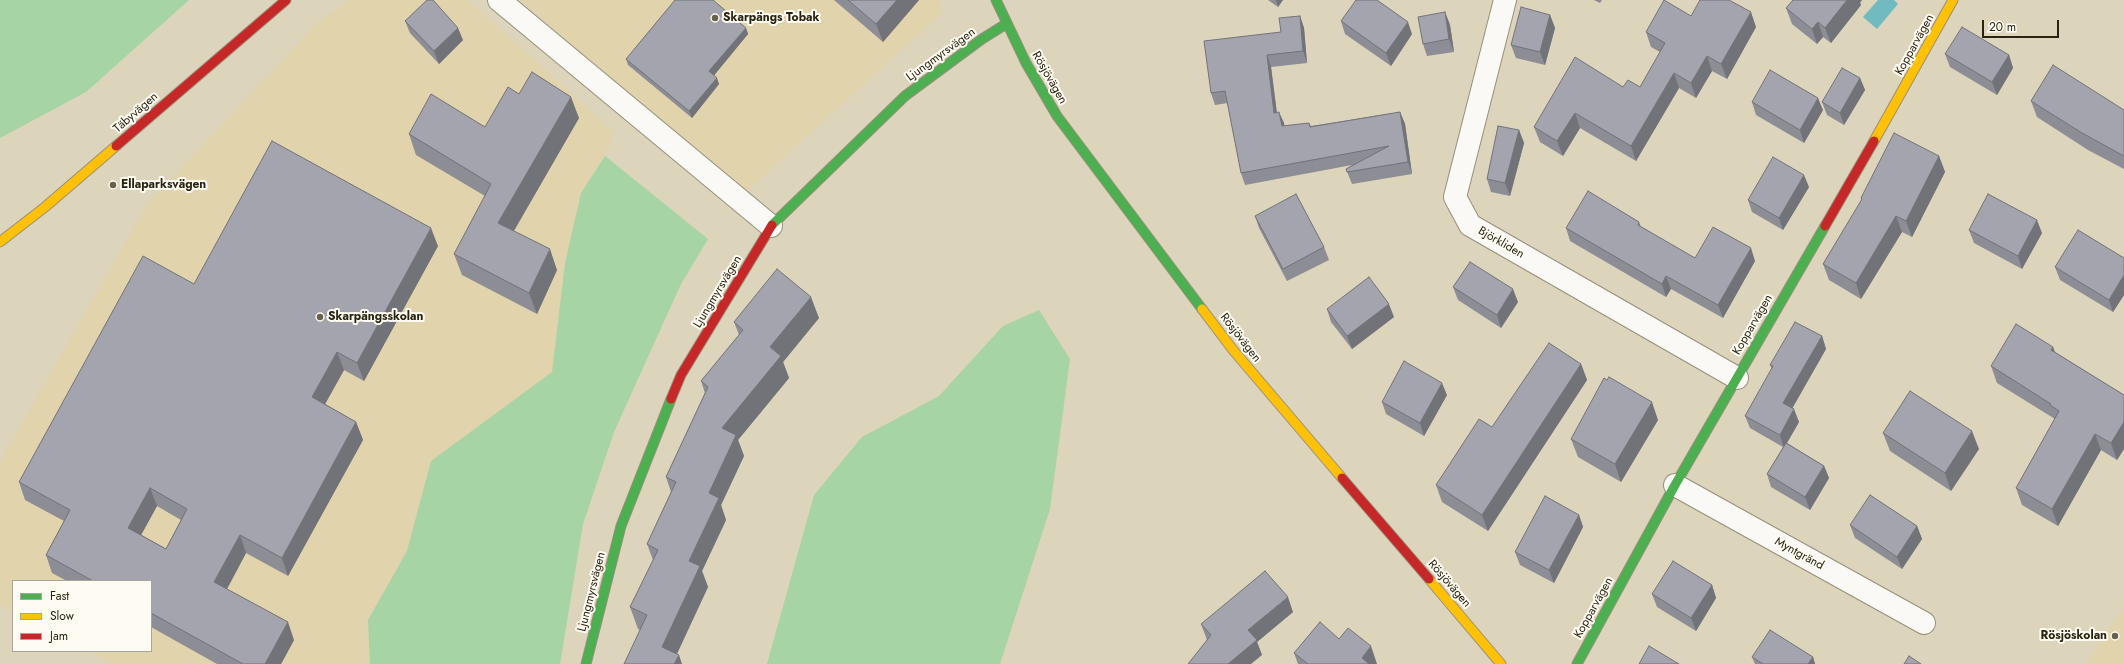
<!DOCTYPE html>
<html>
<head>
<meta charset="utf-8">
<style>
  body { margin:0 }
  #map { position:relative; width:2124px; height:664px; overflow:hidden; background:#dcd4bb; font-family:Jost,sans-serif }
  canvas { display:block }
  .legend { position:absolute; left:12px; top:580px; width:140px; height:72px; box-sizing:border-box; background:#fefbf2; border:1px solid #a9a598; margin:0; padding:5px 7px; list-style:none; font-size:12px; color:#292311 }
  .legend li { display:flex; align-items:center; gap:8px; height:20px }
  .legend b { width:20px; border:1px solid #a9a598 }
  .scale { position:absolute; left:1982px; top:20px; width:77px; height:18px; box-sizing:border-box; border:2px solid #292311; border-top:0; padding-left:5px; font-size:12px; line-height:14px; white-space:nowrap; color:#292311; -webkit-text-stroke:3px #fefbf2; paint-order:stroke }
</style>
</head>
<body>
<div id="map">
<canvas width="2124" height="664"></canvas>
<ul class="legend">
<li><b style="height:5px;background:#4caf50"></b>Fast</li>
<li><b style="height:5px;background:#ffc107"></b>Slow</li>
<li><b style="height:5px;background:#c62828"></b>Jam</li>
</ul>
<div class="scale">20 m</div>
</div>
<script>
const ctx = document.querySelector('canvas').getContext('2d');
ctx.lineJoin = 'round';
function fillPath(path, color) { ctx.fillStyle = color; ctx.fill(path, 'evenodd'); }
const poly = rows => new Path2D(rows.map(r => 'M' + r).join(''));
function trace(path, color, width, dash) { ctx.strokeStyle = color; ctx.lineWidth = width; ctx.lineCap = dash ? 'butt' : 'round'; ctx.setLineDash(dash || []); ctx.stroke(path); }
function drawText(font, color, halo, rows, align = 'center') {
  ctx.font = font + ' Jost,sans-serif'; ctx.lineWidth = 4; ctx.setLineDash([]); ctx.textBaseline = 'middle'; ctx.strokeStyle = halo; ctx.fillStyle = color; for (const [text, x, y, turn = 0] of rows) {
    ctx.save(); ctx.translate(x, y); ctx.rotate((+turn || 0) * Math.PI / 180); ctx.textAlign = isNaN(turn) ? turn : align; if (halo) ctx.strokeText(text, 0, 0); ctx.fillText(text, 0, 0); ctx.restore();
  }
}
fillPath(poly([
  [350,0,468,0,614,132,605,156,581,193,565,263,552,372,431,461,407,551,368,620,370,664,113,664,89,651,151,651,151,581,13,581,13,612,0,605,0,462,147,204,318,22],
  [520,0,938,0,943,12,744,194],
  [2124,607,2124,664,2086,664]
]), '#e1d3ab');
fillPath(poly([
  [0,0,189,0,86,92,0,138],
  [605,156,708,239,681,284,614,432,583,524,560,664,370,664,368,620,407,551,431,461,552,372,565,263,581,193],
  [1039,310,1070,359,1050,509,1000,664,767,664,814,495,862,437,939,396,1003,326]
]), '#a6d4a4');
fillPath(poly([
  [1878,0,1894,0,1898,4,1877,29,1863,17]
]), '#70bac0');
const street = poly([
  [499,0,771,226],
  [1505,0,1455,197,1470,225,1737,378],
  [1675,485,1924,623]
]);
const fast = poly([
  [996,0,1026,63,1057,116,1202,309],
  [772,225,905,96,982,39,1006,24],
  [586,664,621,526,671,399],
  [1577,664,1675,485,1825,226]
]);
const slow = poly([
  [1874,141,1953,0],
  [0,242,45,207,116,146],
  [1202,309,1233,350,1342,478],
  [1429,579,1501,664]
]);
const jam = poly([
  [116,146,286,0],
  [1825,226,1874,141],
  [671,399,681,375,772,225],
  [1342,478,1429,579]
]);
trace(street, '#96907c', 24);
trace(fast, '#96907c', 11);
trace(slow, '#96907c', 11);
trace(jam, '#96907c', 11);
trace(street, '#faf9f5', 22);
trace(fast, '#4caf50', 9);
trace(slow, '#ffc107', 9);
trace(jam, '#c62828', 9);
fillPath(poly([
  [834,0,919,0,883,42],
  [1268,0,1283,0,1278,7],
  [1594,0,1602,0,1600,3],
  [1860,3,1861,5,1831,43,1823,37,1817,44,1792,24,1786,8],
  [1445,12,1450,25,1454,52,1427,56,1423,44],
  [1550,15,1555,28,1545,65,1516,58,1511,45],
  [1300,16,1304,28,1307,63,1271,67,1277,112,1284,123,1284,126,1309,123,1311,126,1400,112,1405,124,1412,174,1352,184,1346,169,1352,165,1245,185,1241,173,1228,103,1215,105,1211,93],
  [1691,16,1756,27,1727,79,1712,71,1696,98,1679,88,1636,161,1580,128,1563,156,1540,142,1534,127,1623,87,1640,87,1660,52,1651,47,1646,32],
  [405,21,463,40,439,64,410,33],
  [1341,21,1412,34,1391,66,1345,34],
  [746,28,748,34,714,75,719,84,692,118,628,65,626,59],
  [1945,54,2009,55,2013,68,1997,95,1950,67],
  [1860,78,1865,90,1844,125,1827,115,1822,102],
  [519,94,579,118,514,231,557,270,537,314,462,275,454,254,485,196,416,155,409,134,485,127],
  [2031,101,2124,110,2124,169,2088,150,2037,117],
  [1752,102,1823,110,1804,143,1756,115],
  [1519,130,1524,143,1510,196,1491,192,1487,179],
  [1939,156,1945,172,1912,237,1902,232,1861,299,1829,280,1823,264,1862,200,1861,198],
  [1809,187,1783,230,1752,212,1748,200],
  [1255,216,1324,247,1329,260,1287,281,1259,228],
  [1639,222,1641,227,1695,258,1755,261,1723,318,1671,289,1666,297,1570,241,1566,228],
  [1969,230,2042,233,2022,269,1974,243],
  [438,246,364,381,344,370,325,404,356,422,363,440,288,576,246,553,227,589,294,640,281,664,217,664,151,627,151,581,67,581,52,573,46,555,64,521,25,500,19,482],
  [157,506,181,520,166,549,141,535],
  [2124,258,2124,295,2113,312,2060,280,2055,267],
  [1453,287,1518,302,1501,328,1458,300],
  [1327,309,1394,317,1352,349,1331,322],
  [819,318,783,362,789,378,738,440,744,456,721,505,726,520,702,571,708,587,677,654,682,664,640,630,638,629,630,607,653,560,647,544,671,492,666,477,705,393,701,381,739,335,734,322],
  [1822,336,1826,349,1792,408,1799,422,1787,443,1824,466,1829,478,1810,510,1771,487,1767,474,1783,447,1750,428,1745,416,1772,369,1770,365],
  [2053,347,2055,352,2124,395,2124,449,2117,460,2101,450,2058,526,2022,505,2016,488,2055,419,1997,383,1991,366],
  [1581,364,1587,380,1488,531,1442,502,1436,485,1492,427],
  [1447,395,1424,436,1386,414,1382,402],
  [1658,420,1621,482,1578,457,1571,439],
  [1883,433,1979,449,1951,491,1890,451],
  [1579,515,1583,527,1554,583,1520,565,1515,552],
  [1850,525,1917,526,1922,539,1902,569,1855,538],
  [1712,585,1716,598,1696,631,1657,607,1652,594],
  [1293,612,1257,642,1262,655,1207,640,1201,624],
  [1339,639,1377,664,1298,664,1294,653],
  [1752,657,1813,657,1815,664,1755,664]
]), '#8c8d95');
fillPath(poly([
  [897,0,919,0,883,42,876,24],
  [1276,0,1283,0,1278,7],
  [1847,0,1862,0,1860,3,1861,5,1831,43,1825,28],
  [1445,12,1450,25,1454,52,1449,39],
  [1751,12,1756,27,1727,79,1721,64],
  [1550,15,1555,28,1545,65,1540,52],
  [1300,16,1304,28,1307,63,1303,51],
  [1408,22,1412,34,1391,66,1386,53],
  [1818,22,1823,37,1817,44,1812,29],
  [458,28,463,40,439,64,434,51],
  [746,28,748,34,712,78,709,71],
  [1267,55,1271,67,1278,124,1274,113],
  [2009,55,2013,68,1997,95,1992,82],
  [1707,56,1712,71,1696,98,1691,83],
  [1674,73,1679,88,1636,161,1631,146],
  [717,78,719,84,692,118,689,111],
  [1860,78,1865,90,1844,125,1840,113],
  [571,97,579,118,506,244,498,223],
  [1818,98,1823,110,1804,143,1800,130],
  [1279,112,1284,123,1286,138,1282,126],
  [1400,112,1405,124,1412,174,1408,162],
  [1575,113,1580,128,1563,156,1557,141],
  [1519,130,1524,143,1510,196,1505,183],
  [1939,156,1945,172,1912,237,1906,221],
  [1804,175,1809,187,1783,230,1779,218],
  [1896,216,1902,232,1861,299,1856,283],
  [2037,220,2042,233,2022,269,2018,256],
  [431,228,438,246,364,381,357,363],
  [1751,248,1755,261,1723,318,1718,305],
  [550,249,557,270,537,314,529,293],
  [2124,275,2124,295,2113,312,2109,300],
  [1666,276,1671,289,1666,297,1662,284],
  [1513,289,1518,302,1501,328,1497,315],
  [811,297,819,318,783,362,789,378,738,440,744,456,721,505,726,520,702,571,708,587,672,664,662,647,689,561,709,493,722,428,770,347],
  [1389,304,1394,317,1352,349,1347,336],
  [1822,336,1826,349,1788,416,1783,403],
  [2053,347,2059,364,2051,350],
  [337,352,344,370,319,415,312,397],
  [1581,364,1587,380,1488,531,1482,515],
  [1442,383,1447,395,1424,436,1420,423],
  [1652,402,1658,420,1621,482,1615,464],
  [1794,409,1799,422,1784,448,1780,435],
  [356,422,363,440,288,576,282,558],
  [2124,422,2124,449,2117,460,2111,443],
  [1972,431,1979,449,1951,491,1945,473],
  [2095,434,2101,450,2058,526,2052,509],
  [1824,466,1829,478,1810,510,1805,497],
  [150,488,157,506,135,546,128,528],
  [1579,515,1583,527,1554,583,1549,570],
  [1917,526,1922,539,1902,569,1897,557],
  [240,535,246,553,221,600,214,582],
  [1712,585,1716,598,1696,631,1691,618],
  [1288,597,1293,612,1257,642,1262,655,1251,664,1228,664,1248,630],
  [288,622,294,640,281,664,265,664],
  [1371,646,1377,664,1364,664,1362,658],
  [679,655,682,664,674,664],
  [1813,657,1815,664,1808,664]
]), '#727379');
const building = poly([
  [427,0,433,0,458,28,434,51,405,21,427,0],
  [675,0,713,0,746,28,709,71,717,78,689,111,626,59,675,0],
  [848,0,897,0,876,24,848,0],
  [1356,0,1377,0,1408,22,1386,53,1341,21,1356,0],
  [1664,0,1691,16,1700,0,1729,0,1751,12,1721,64,1707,56,1691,83,1674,73,1631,146,1575,113,1557,141,1534,127,1575,57,1623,87,1628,80,1640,87,1665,43,1646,32,1664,0],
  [1793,0,1847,0,1825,28,1818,22,1812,29,1786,8,1793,0],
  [1521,7,1550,15,1540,52,1511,45,1521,7],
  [1445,12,1449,39,1423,44,1418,17,1445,12],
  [1300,16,1303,51,1267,55,1274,113,1279,112,1282,126,1309,123,1310,127,1400,112,1408,162,1347,172,1346,169,1389,146,1241,173,1225,91,1211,93,1204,41,1281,32,1279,18,1300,16],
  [1962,27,2009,55,1992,82,1945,54,1962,27],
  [2053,65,2124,110,2124,156,2082,133,2031,101,2053,65],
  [1842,68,1860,78,1840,113,1822,102,1842,68],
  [1770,70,1818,98,1800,130,1752,102,1770,70],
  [532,72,571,97,498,223,550,249,529,293,454,254,491,184,409,134,431,94,485,127,508,87,519,94,532,72],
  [1498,126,1519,130,1505,183,1487,179,1498,126],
  [1894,133,1939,156,1906,221,1896,216,1856,283,1823,264,1862,199,1861,198,1894,133],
  [272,141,431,228,357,363,337,352,312,397,356,422,282,558,240,535,214,582,288,622,265,664,243,664,151,613,151,581,93,581,46,555,70,510,19,482,143,256,194,284,272,141],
  [150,488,187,509,166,549,128,528,150,488],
  [1773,157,1804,175,1779,218,1748,200,1773,157],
  [1588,191,1639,222,1638,225,1695,258,1713,227,1751,248,1718,305,1666,276,1662,284,1566,228,1588,191],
  [1296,194,1324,247,1283,269,1255,216,1296,194],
  [1988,194,2037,220,2018,256,1969,230,1988,194],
  [2078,230,2124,258,2124,275,2109,300,2055,267,2078,230],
  [1470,262,1513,289,1497,315,1453,287,1470,262],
  [777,269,811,297,770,347,781,356,722,428,736,435,709,493,719,498,689,561,700,566,662,647,679,655,674,664,624,664,647,615,630,607,658,550,647,544,676,482,666,477,708,387,701,381,743,330,734,322,777,269],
  [1369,277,1389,304,1347,336,1327,309,1369,277],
  [1795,322,1822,336,1783,403,1794,409,1780,435,1745,416,1773,366,1770,365,1795,322],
  [2016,324,2053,347,2051,350,2124,395,2124,422,2111,443,2095,434,2052,509,2016,488,2059,411,2050,405,2051,404,1991,366,2016,324],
  [1549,343,1581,364,1482,515,1436,485,1479,419,1492,427,1549,343],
  [1404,361,1442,383,1420,423,1382,402,1404,361],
  [1609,377,1652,402,1615,464,1571,439,1604,378,1607,380,1609,377],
  [1910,391,1972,431,1945,473,1883,433,1910,391],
  [1786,443,1824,466,1805,497,1767,474,1786,443],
  [1870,495,1917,526,1897,557,1850,525,1870,495],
  [1545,496,1579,515,1549,570,1515,552,1545,496],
  [1673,561,1712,585,1691,618,1652,594,1673,561],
  [1265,571,1288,597,1248,630,1257,640,1228,664,1188,664,1211,635,1201,624,1265,571],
  [1320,622,1339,639,1348,628,1371,646,1362,658,1369,664,1308,664,1294,653,1320,622],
  [1770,630,1813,657,1808,664,1763,664,1752,657,1770,630],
  [1649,646,1679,664,1639,664,1649,646],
  [1909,656,1921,664,1904,664,1909,656]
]);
fillPath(building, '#a3a4ad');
trace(building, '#727379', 1);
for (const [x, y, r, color] of [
  [715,18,4,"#68614c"],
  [113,185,4,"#68614c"],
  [320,317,4,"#68614c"],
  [2115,636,4,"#68614c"]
]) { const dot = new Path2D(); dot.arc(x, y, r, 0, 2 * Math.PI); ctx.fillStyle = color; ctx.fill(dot); trace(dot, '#fefbf2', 1.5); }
drawText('bold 12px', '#292311', '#fefbf2', [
  ["Skarpängs Tobak",723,18],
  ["Ellaparksvägen",121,185],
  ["Skarpängsskolan",328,317],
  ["Rösjöskolan",2107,636,"right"]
], 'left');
drawText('12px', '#292311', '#fefbf2', [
  ["Kopparvägen",1915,45,-61],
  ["Ljungmyrsvägen",941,55,-36],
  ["Rösjövägen",1049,78,60],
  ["Täbyvägen",136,113,-41],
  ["Björkliden",1501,243,30],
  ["Ljungmyrsvägen",718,292,-59],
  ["Kopparvägen",1753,325,-60],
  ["Rösjövägen",1240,338,52],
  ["Myntgränd",1799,554,29],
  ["Rösjövägen",1449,584,49],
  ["Ljungmyrsvägen",592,592,-76],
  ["Kopparvägen",1594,608,-61]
]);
</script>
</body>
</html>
